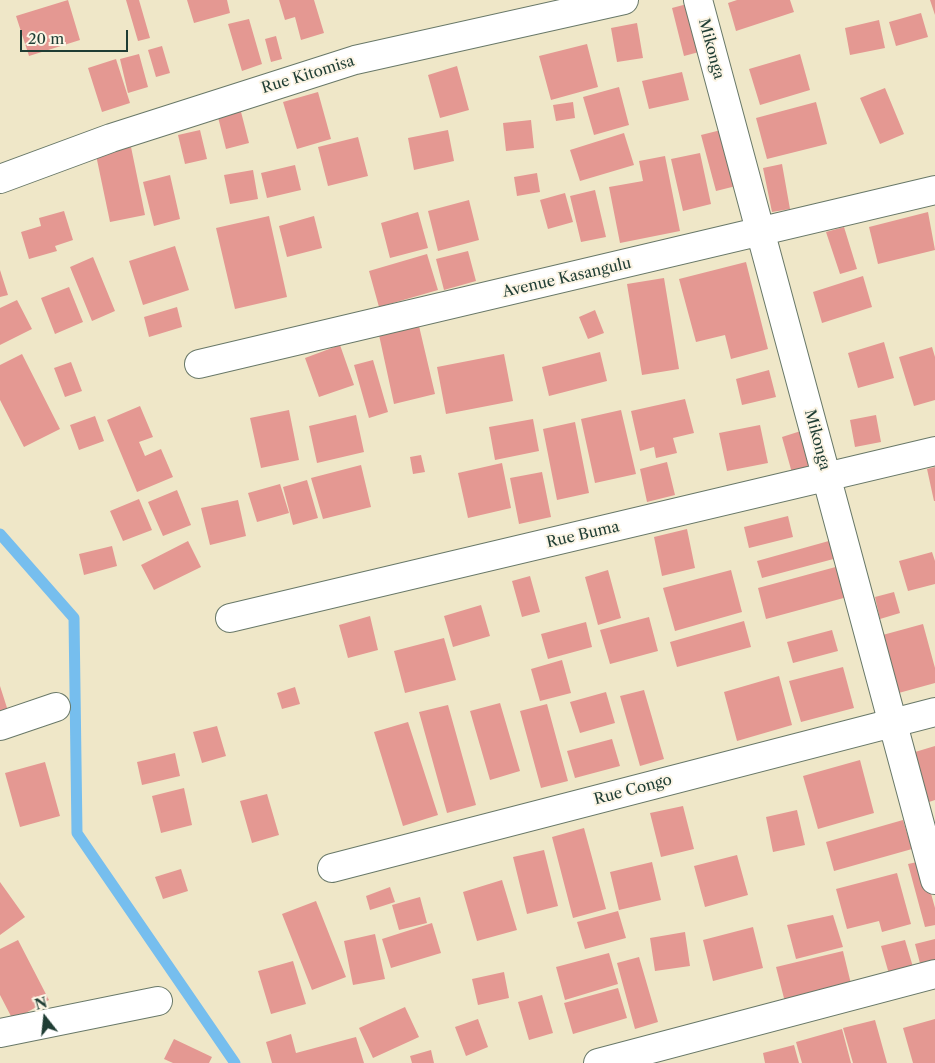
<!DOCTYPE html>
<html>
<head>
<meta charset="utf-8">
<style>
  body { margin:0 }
  #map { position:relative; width:935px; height:1063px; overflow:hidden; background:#efe7c8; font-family:"Libre Caslon Text",serif }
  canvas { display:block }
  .north { position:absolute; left:20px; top:993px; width:50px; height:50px; -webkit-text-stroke:4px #fcf5e5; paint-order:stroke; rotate:344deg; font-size:14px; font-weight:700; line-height:20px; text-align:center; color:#1f3d34 }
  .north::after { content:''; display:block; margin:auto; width:18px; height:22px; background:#1f3d34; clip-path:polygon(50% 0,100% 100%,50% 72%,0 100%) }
  .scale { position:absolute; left:20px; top:30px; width:108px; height:22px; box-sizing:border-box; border:2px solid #1f3d34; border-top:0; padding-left:6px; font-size:15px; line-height:18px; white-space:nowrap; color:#1f3d34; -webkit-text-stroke:4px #fcf5e5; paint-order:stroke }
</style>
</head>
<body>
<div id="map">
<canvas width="935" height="1063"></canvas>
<div class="north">N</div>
<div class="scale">20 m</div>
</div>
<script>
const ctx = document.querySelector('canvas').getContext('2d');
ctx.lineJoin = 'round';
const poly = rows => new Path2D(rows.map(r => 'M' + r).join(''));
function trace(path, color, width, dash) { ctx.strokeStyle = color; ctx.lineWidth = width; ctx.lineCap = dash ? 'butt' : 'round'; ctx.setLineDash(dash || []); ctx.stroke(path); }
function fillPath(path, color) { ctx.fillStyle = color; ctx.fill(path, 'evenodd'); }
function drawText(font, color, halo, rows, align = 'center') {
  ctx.font = font + ' "Libre Caslon Text",serif'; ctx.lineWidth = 4; ctx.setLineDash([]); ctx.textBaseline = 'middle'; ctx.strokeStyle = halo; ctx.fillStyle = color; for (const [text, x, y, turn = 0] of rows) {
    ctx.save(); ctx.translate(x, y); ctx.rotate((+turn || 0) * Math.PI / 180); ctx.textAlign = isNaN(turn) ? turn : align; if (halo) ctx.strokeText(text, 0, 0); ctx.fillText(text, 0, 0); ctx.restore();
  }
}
trace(poly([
  [0,534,74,618,77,833,235,1063]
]), '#76beee', 11);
fillPath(poly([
  [68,0,80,40,29,56,16,16],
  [126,0,139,0,150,38,138,41],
  [187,0,227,0,230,13,194,23],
  [279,0,314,0,324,33,301,40,295,17,285,20],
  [737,0,790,0,794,12,736,31,728,3],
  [930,0,935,0,935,15],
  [687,4,699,52,684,56,672,8],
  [921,13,928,37,896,46,889,22],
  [249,19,262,64,242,71,228,24],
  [879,20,885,48,850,55,845,28],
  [637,23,643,58,617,62,611,28],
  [276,36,282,59,271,62,265,39],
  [587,44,598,87,551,100,539,56],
  [162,46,170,73,156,77,148,50],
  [139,54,148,87,128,93,120,59],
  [800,54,810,90,760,105,749,69],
  [116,59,130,103,102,112,88,68],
  [457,66,469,110,440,118,428,75],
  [682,72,689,100,649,109,642,81],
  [619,87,629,125,594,135,583,97],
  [885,88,904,134,880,144,860,98],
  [318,92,331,139,297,149,283,102],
  [573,102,575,118,556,121,553,105],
  [816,102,827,144,767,159,756,118],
  [240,108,249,143,226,149,217,113],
  [531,120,534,148,506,151,503,123],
  [200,130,207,159,185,164,178,135],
  [448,130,454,161,414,170,408,138],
  [721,130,736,186,716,191,701,135],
  [624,133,634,165,580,181,570,150],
  [358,137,368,176,328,186,318,147],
  [131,147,145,215,110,222,96,155],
  [700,153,711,204,683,211,671,159],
  [665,156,680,231,620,243,609,187,643,181,639,161],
  [782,164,790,209,772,212,763,168],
  [295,165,301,190,267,198,261,173],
  [253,170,258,199,230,204,224,175],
  [537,173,540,192,517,196,514,177],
  [170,175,180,219,154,226,143,182],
  [595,190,606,237,581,242,570,196],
  [565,193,573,222,548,229,540,200],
  [469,200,479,240,438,251,428,211],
  [64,211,73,240,55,246,57,251,29,259,21,232,41,226,39,218],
  [418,212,428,248,390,258,381,223],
  [928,212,935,250,878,264,869,227],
  [269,216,287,297,235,309,216,228],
  [314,216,322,248,287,257,279,226],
  [844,227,857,269,840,274,826,232],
  [175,246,189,290,143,305,129,261],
  [468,251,476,281,444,290,436,259],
  [427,254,438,290,379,307,369,271],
  [93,257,115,311,92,321,70,267],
  [746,262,768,349,731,359,725,335,696,342,679,279],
  [0,270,8,295,0,297],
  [863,276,872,307,822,323,813,292],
  [664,278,679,369,642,375,627,284],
  [69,287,83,322,55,334,41,298],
  [17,300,32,329,0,345,0,308],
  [177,307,182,327,149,337,144,317],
  [595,310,604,333,588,339,579,317],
  [419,326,435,394,394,404,379,335],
  [884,342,894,378,858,388,848,353],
  [340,345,354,385,319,397,305,358],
  [932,347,935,357,935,400,914,406,899,357],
  [600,352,607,381,549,396,542,367],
  [22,354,60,429,24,447,0,400,0,365],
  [504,354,513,401,446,414,437,367],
  [373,360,388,412,369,418,354,365],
  [71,362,82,391,65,397,54,368],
  [769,370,776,397,742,405,736,379],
  [685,399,694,433,673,438,677,453,656,458,654,447,640,451,631,411],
  [140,406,153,437,139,442,145,456,161,449,173,477,137,492,107,420],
  [289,410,299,460,261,468,250,418],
  [621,410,636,474,595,483,581,419],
  [356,415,364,452,317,463,309,426],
  [876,415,881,442,855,447,850,420],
  [95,416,104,441,79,450,70,425],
  [533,419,539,451,495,460,489,427],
  [575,422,589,493,557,500,543,429],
  [760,425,768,463,727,471,719,433],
  [804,430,815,466,792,473,782,437],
  [421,455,425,472,413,474,410,457],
  [667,462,675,495,647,502,640,469],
  [502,463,511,508,468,518,458,473],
  [361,465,371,507,323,519,311,478],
  [935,467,935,501,934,501,927,469],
  [542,472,551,517,519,524,510,478],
  [307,480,318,518,293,525,283,487],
  [280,484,289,513,257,522,248,493],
  [177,490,191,525,163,536,148,502],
  [139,499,152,530,123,541,110,511],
  [238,500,246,536,210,545,201,508],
  [788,516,793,537,749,548,744,527],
  [687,529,695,568,662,576,654,537],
  [836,539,841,557,762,578,757,561],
  [188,541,201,567,154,590,141,565],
  [112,546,117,566,84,575,79,554],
  [932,552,935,561,935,584,908,591,899,561],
  [843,565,851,596,766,619,758,588],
  [608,570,621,618,598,625,585,577],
  [731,570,742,612,675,631,663,588],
  [530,576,540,612,522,617,512,581],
  [894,592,900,613,880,619,875,597],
  [481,605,490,636,453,647,444,616],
  [370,616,378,650,348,658,339,625],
  [649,617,658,651,610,664,600,630],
  [744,621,751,647,677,667,670,642],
  [586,622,592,647,548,659,541,634],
  [923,624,935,668,935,683,895,694,879,636],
  [832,630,838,651,793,663,787,642],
  [444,638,456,680,405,693,394,651],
  [562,660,571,693,540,701,531,669],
  [843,667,854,708,801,722,789,681],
  [779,676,792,725,737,741,724,692],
  [0,686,8,711,0,713],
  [295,687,300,704,282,709,277,693],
  [644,690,664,759,640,766,620,696],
  [606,692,615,723,580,733,570,702],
  [500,703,520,771,490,780,470,711],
  [547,704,568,781,541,788,520,711],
  [448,705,476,805,447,813,419,712],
  [408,722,438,815,403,826,374,732],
  [217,726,226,756,202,763,193,732],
  [612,739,620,766,575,778,567,751],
  [935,746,935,800,929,802,915,752],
  [175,753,180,776,142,785,137,762],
  [860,760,874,813,818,829,803,776],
  [45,762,60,816,20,827,5,773],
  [184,788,192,825,161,833,152,796],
  [267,794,279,835,252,843,240,801],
  [683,806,694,849,661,857,650,813],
  [797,810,805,845,773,852,766,817],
  [903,820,912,849,834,871,826,842],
  [584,828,606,909,573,918,552,837],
  [544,850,558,906,527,914,513,857],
  [737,855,748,895,705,907,694,866],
  [922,861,935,908,935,925,925,927,908,864],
  [652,862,661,900,619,910,610,872],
  [181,869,188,891,163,899,155,877],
  [897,873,911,924,882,932,879,921,847,929,836,889],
  [502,880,517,930,477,941,463,892],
  [0,882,25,917,0,935],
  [390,887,395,902,370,910,366,896],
  [420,897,427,923,399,930,392,905],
  [316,901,346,977,312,990,282,914],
  [618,911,626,938,585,949,577,922],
  [833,915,843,947,796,959,787,925],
  [432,923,441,953,391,968,382,939],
  [753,927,763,968,713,981,703,940],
  [685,932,690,966,655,971,650,938],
  [375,934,385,979,353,985,344,941],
  [935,939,935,968,922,971,915,944],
  [18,940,49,1000,13,1020,0,995,0,949],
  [905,940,913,967,889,974,881,946],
  [843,951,852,988,786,1006,776,967],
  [609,953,618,984,565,1000,556,967],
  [639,957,658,1022,635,1029,617,963],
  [293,961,306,1004,271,1014,258,971],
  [504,972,509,998,478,1005,472,979],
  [618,988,627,1018,573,1034,564,1003],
  [542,995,553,1033,529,1040,518,1002],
  [405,1007,419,1037,373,1058,359,1028],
  [478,1019,488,1047,466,1056,455,1027],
  [935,1019,935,1063,913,1063,903,1028],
  [875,1020,887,1063,853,1063,843,1028],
  [842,1029,851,1063,802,1063,796,1042],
  [291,1034,296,1053,356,1037,364,1063,272,1063,266,1042],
  [174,1039,212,1057,209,1063,173,1063,164,1059],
  [794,1045,799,1063,765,1063,763,1053],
  [431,1050,434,1063,412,1063,410,1056]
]), '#e49892');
const street = poly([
  [698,0,935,880],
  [0,179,111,138,355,60,624,0],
  [199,364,935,190],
  [230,618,935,451],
  [0,726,56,707],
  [332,868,935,712],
  [0,1033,158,1001],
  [598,1063,935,974]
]);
trace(street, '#687868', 30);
trace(street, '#fff', 28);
drawText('15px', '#1f3d34', '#fcf5e5', [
  ["Mikonga",711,49,75],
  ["Rue Kitomisa",308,75,-17],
  ["Avenue Kasangulu",567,278,-13],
  ["Mikonga",817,440,75],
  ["Rue Buma",583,535,-13],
  ["Rue Congo",633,790,-15]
]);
</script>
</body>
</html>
